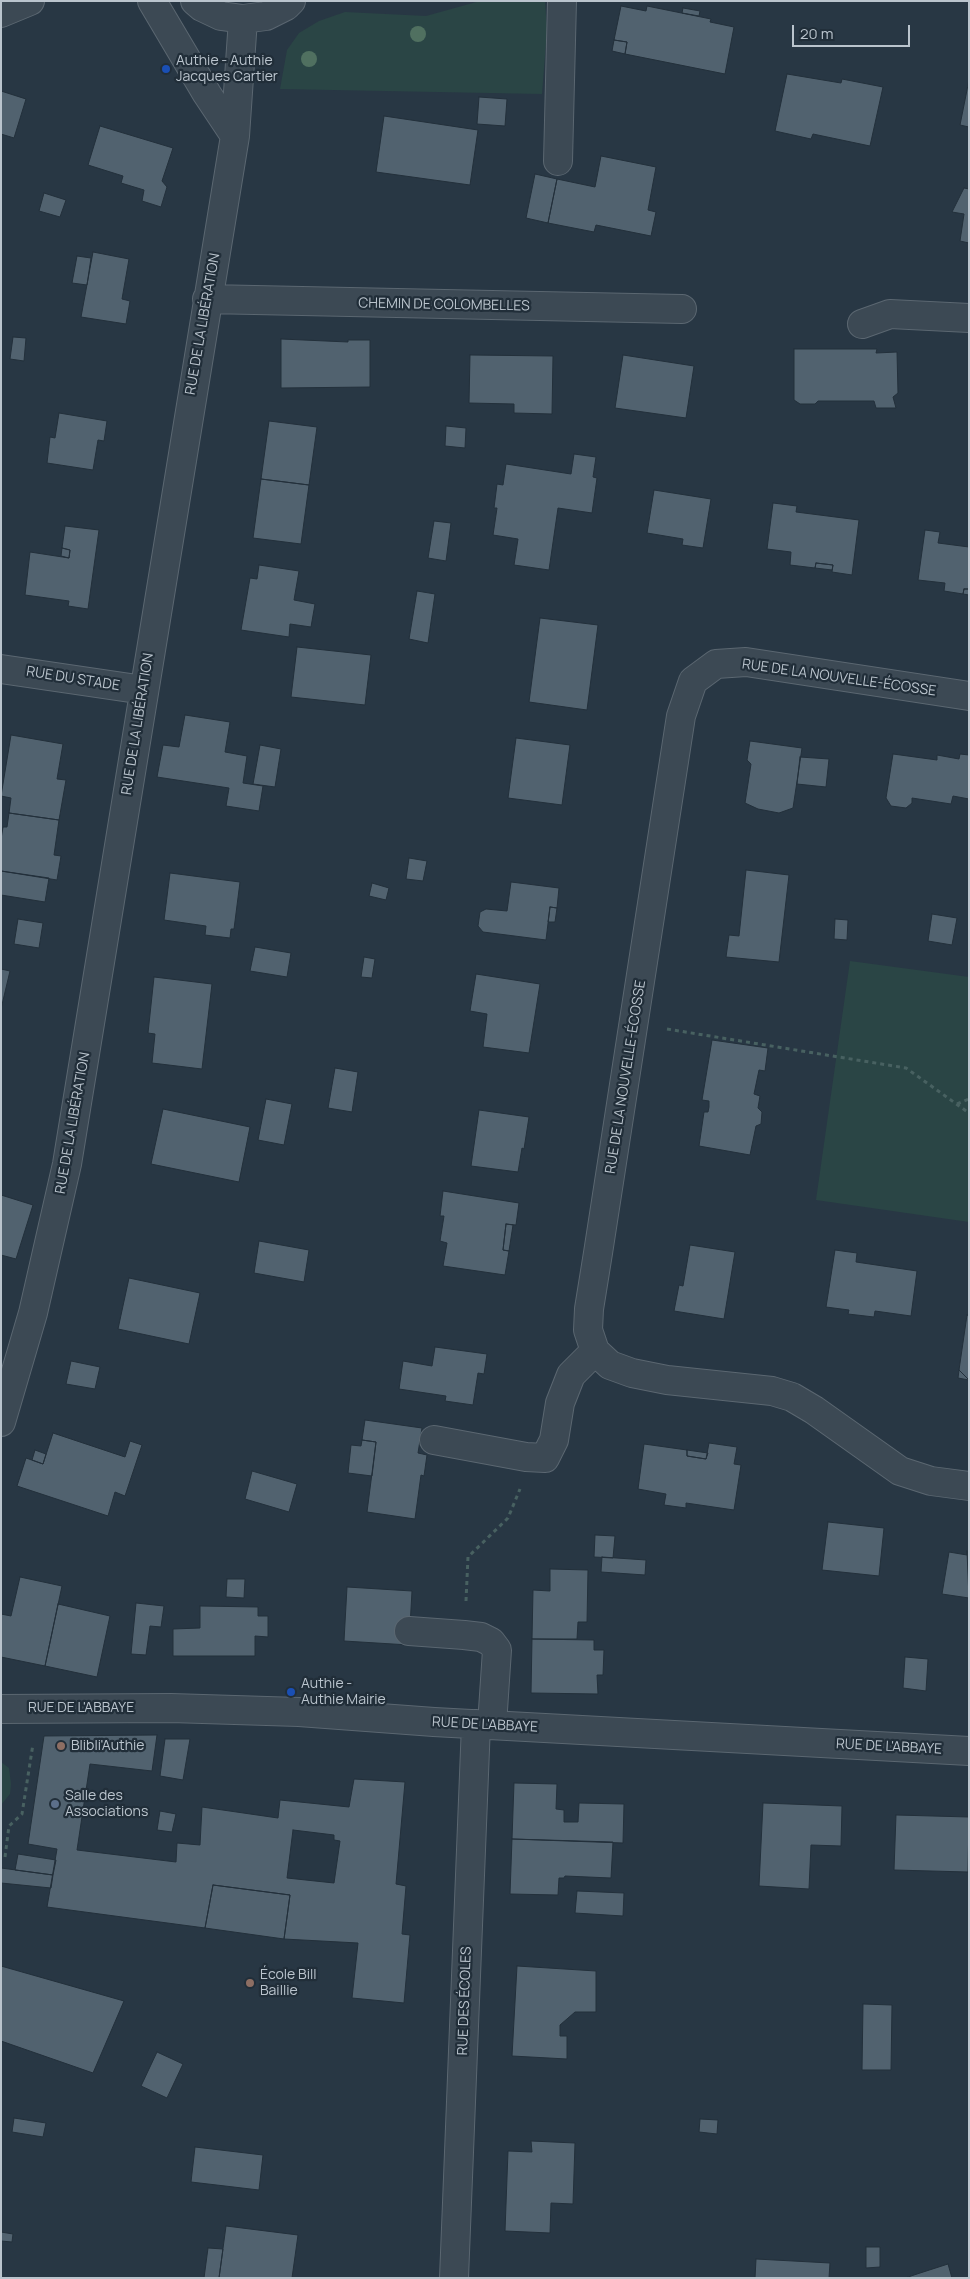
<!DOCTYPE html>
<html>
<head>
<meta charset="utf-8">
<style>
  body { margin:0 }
  #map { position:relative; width:970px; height:2279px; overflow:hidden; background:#283744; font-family:Manrope,sans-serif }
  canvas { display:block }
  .frame { position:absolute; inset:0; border:2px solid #bac4cd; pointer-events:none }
  .scale { position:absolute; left:792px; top:25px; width:118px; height:22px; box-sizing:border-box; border:2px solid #bac4cd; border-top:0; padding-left:6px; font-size:15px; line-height:18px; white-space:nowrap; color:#bac4cd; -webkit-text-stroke:4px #212e39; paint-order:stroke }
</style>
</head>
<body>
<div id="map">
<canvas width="970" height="2279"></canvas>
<div class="frame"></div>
<div class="scale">20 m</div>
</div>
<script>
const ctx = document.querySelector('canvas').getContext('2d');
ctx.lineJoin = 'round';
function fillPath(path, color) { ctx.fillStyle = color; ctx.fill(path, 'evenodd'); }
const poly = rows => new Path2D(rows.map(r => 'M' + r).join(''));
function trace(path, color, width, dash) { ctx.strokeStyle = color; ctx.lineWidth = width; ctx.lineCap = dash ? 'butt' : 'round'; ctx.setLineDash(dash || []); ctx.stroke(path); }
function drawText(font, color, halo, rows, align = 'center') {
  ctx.font = font + ' Manrope,sans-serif'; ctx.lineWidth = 4.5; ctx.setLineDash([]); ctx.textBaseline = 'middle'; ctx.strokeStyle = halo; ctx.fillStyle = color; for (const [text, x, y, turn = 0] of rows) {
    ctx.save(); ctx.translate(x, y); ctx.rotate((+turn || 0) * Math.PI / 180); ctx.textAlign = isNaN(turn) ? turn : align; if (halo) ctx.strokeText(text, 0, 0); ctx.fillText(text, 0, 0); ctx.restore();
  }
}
fillPath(poly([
  [480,1,545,1,547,30,542,94,280,89,287,50,299,33,319,21,345,12,426,16],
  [850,961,969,977,969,1222,816,1200],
  [1,1762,9,1768,11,1784,10,1794,1,1805]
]), '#2a4545');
const building = poly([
  [621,6,646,11,647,6,711,19,710,22,734,27,725,74,625,54,627,42,614,40,621,6],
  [683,8,700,11,699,16,682,13,683,8],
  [614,40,627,42,625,54,612,51,614,40],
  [787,74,841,83,842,79,883,87,870,146,813,134,811,139,775,131,787,74],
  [969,80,969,127,960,125,969,80],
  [1,91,26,99,14,138,1,134,1,91],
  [479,97,507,99,505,126,477,124,479,97],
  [384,116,478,130,470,185,376,172,384,116],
  [100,126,173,148,162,181,167,187,161,207,142,201,144,190,121,183,123,176,88,165,100,126],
  [601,156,656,167,648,210,656,212,651,236,596,225,594,232,548,223,557,179,595,187,601,156],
  [535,174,557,179,548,223,526,218,535,174],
  [964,188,969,189,969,243,960,241,964,214,952,212,964,188],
  [44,193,66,200,60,217,39,211,44,193],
  [93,252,129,259,122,299,130,301,126,324,81,317,93,252],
  [77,256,91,258,87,285,72,283,77,256],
  [13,337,26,338,24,361,10,359,13,337],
  [281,339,348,342,348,340,370,340,370,387,281,388,281,339],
  [794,349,877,349,876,353,897,352,898,393,893,397,896,408,876,408,874,401,818,401,815,404,800,404,794,400,794,349],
  [470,355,553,356,552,414,514,413,514,404,469,403,470,355],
  [623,355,694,366,686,418,615,408,623,355],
  [59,413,107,421,104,441,98,440,93,470,47,463,50,437,55,438,59,413],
  [269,421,317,427,309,485,261,479,269,421],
  [446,426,466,428,465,448,445,446,446,426],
  [574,454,596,457,593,477,597,478,592,513,558,508,549,570,514,565,518,539,493,535,497,508,494,508,497,484,503,485,506,464,571,474,574,454],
  [261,479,309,485,301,544,253,538,261,479],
  [654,490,711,499,703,548,682,545,683,539,647,533,654,490],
  [773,503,797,506,796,512,859,520,852,575,832,572,833,565,816,563,815,568,790,565,791,552,767,549,773,503],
  [434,521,451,523,446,561,428,558,434,521],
  [65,526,99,530,88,609,68,606,69,601,25,595,30,552,69,558,70,550,62,548,65,526],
  [925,530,940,532,938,543,969,547,969,589,964,589,963,594,944,591,945,583,918,580,925,530],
  [62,548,70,550,69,558,61,556,62,548],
  [816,563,833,565,832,570,815,568,816,563],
  [259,565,299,571,294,600,315,604,311,627,290,624,289,637,241,630,250,578,257,579,259,565],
  [964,589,969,589,969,595,963,594,964,589],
  [417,591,435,594,428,643,409,639,417,591],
  [540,618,598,625,587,710,529,702,540,618],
  [297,647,371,655,365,705,291,697,297,647],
  [185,715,230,722,225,752,247,756,243,783,263,786,259,811,226,806,229,788,157,777,163,745,179,747,185,715],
  [11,735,63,744,57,779,66,780,59,820,9,813,11,798,1,796,11,735],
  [516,738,570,745,562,805,508,798,516,738],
  [750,741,802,748,793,808,779,813,758,809,745,803,751,764,747,760,750,741],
  [260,745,281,749,275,787,253,784,260,745],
  [893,754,937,760,937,755,959,759,960,754,969,755,969,799,953,796,951,804,912,798,912,803,906,808,891,806,886,798,893,754],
  [800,757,829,759,826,787,797,784,800,757],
  [9,813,59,820,54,855,61,856,57,880,1,871,1,839,3,827,7,827,9,813],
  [409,858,427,861,423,881,406,879,409,858],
  [746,870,789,875,779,962,726,957,729,935,739,936,746,870],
  [1,871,49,878,45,902,1,895,1,871],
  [170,873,240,882,234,929,231,929,230,938,205,935,206,926,164,920,170,873],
  [511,882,559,888,557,908,550,907,546,940,483,932,478,926,480,912,486,909,507,911,511,882],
  [372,883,389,888,386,900,369,896,372,883],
  [550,907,557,908,555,922,548,922,550,907],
  [932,914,957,918,952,945,928,941,932,914],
  [18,919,43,923,39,948,14,944,18,919],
  [835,919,848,920,847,940,834,939,835,919],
  [255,947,291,953,287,977,250,971,255,947],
  [364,957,375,959,372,978,361,977,364,957],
  [1,969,10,971,1,1009,1,969],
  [476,974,540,984,529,1053,483,1047,487,1014,470,1011,476,974],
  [154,977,212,984,202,1069,152,1063,155,1034,148,1033,154,977],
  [712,1040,768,1048,765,1071,759,1070,754,1094,760,1096,758,1108,762,1112,761,1124,756,1126,750,1155,699,1146,704,1112,708,1112,709,1107,709,1101,702,1100,712,1040],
  [335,1068,358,1072,352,1112,328,1108,335,1068],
  [266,1099,292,1104,284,1145,258,1140,266,1099],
  [163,1109,250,1127,239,1182,151,1164,163,1109],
  [479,1110,529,1117,524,1149,522,1148,518,1172,471,1166,479,1110],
  [443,1191,519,1203,516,1225,506,1224,503,1250,509,1251,505,1275,443,1266,447,1243,440,1241,444,1216,440,1216,443,1191],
  [1,1195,33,1205,16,1259,1,1255,1,1195],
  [506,1224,513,1225,509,1251,503,1250,506,1224],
  [259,1241,309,1250,304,1282,254,1273,259,1241],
  [690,1245,735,1252,724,1319,674,1311,679,1285,683,1286,690,1245],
  [835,1250,857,1253,856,1262,917,1271,911,1316,875,1311,874,1317,848,1314,849,1310,826,1307,835,1250],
  [129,1278,200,1293,189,1344,118,1329,129,1278],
  [967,1315,969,1316,969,1380,959,1370,967,1315],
  [435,1347,487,1354,484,1374,478,1373,473,1405,445,1401,446,1396,399,1389,403,1361,432,1366,435,1347],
  [71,1361,100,1367,95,1389,66,1384,71,1361],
  [959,1370,969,1380,958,1378,959,1370],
  [365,1420,422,1428,418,1453,427,1455,424,1476,421,1475,415,1519,367,1512,376,1442,362,1440,365,1420],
  [53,1433,125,1457,130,1441,142,1445,125,1496,115,1492,108,1516,17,1486,26,1458,43,1464,53,1433],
  [362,1440,376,1442,372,1476,348,1473,351,1445,361,1446,362,1440],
  [709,1443,737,1447,734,1464,741,1465,734,1510,686,1503,686,1508,664,1505,666,1494,638,1489,644,1444,687,1450,687,1456,706,1459,709,1443],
  [35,1450,46,1454,43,1464,32,1460,35,1450],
  [687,1450,708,1453,706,1459,687,1456,687,1450],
  [252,1471,297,1484,289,1512,245,1499,252,1471],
  [828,1522,884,1528,879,1576,822,1570,828,1522],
  [595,1535,615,1536,613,1558,594,1557,595,1535],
  [967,1551,969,1598,942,1594,949,1552,967,1555,967,1551],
  [602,1557,646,1560,645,1575,601,1572,602,1557],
  [550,1569,588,1570,587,1622,578,1622,577,1639,532,1639,533,1590,550,1591,550,1569],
  [20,1577,62,1586,45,1666,1,1657,1,1614,11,1616,20,1577],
  [227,1579,245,1579,244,1598,226,1597,227,1579],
  [347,1587,412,1591,409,1645,344,1641,347,1587],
  [136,1603,164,1606,161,1627,150,1626,146,1655,131,1654,136,1603],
  [58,1604,110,1616,97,1677,45,1666,58,1604],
  [200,1606,258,1607,258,1616,268,1616,268,1637,255,1636,255,1656,173,1656,173,1629,200,1628,200,1606],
  [532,1639,594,1640,594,1650,604,1650,603,1675,597,1675,598,1694,531,1693,532,1639],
  [905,1657,928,1659,926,1691,903,1688,905,1657],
  [157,1735,152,1771,90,1764,77,1850,176,1862,177,1843,200,1845,202,1807,278,1818,280,1800,349,1807,354,1779,405,1782,396,1884,406,1886,402,1934,410,1935,404,2003,352,1998,358,1943,284,1939,290,1895,213,1885,205,1928,47,1907,57,1849,28,1844,44,1736,157,1735],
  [293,1830,334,1835,334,1840,340,1841,334,1883,287,1878,293,1830],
  [165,1739,190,1739,183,1780,160,1776,165,1739],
  [514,1783,557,1784,556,1809,564,1810,564,1822,578,1822,579,1803,624,1804,623,1843,512,1839,514,1783],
  [763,1803,842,1806,841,1846,811,1845,809,1889,759,1886,763,1803],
  [160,1811,176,1814,172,1832,157,1830,160,1811],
  [896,1815,969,1817,968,1872,894,1870,896,1815],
  [512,1839,613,1842,611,1878,565,1876,564,1878,559,1878,558,1895,510,1894,512,1839],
  [18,1854,56,1860,53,1875,15,1870,18,1854],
  [1,1868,53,1875,51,1888,1,1883,1,1868],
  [213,1885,290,1895,284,1939,205,1928,213,1885],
  [577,1891,624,1893,623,1916,575,1913,577,1891],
  [1,1966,124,2001,93,2073,1,2041,1,1966],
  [517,1966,596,1971,596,2012,575,2012,560,2025,560,2036,567,2036,567,2059,512,2056,517,1966],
  [863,2004,892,2005,891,2070,862,2070,863,2004],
  [157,2052,183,2064,167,2098,141,2086,157,2052],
  [14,2118,46,2123,43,2137,12,2132,14,2118],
  [700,2119,718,2120,717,2134,699,2132,700,2119],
  [531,2141,575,2143,573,2204,551,2203,550,2233,505,2231,508,2151,532,2152,531,2141],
  [195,2147,263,2155,259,2190,191,2182,195,2147],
  [226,2226,298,2235,292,2278,219,2278,226,2226],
  [1,2232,13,2234,12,2242,1,2241,1,2232],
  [866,2247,880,2247,880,2267,866,2268,866,2247],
  [208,2248,223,2249,219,2278,204,2278,208,2248],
  [756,2259,830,2263,829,2278,755,2278,756,2259],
  [948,2264,952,2278,905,2278,917,2274,948,2264]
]);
fillPath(building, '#51626f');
trace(building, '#23303b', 1);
const minor = poly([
  [152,1,207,94,235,136],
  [195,1,202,7,221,16,243,19,266,16,286,6,291,1],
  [1,13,30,1],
  [558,161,562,1],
  [207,299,682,309],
  [862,324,890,314,969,318],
  [1,669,144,690],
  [969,696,746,662,716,664,693,681,681,716,598,1253,589,1309,588,1330,595,1351,610,1365,632,1373,667,1380,772,1391,792,1397,814,1410,900,1471,931,1481,969,1486],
  [1,1422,33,1313,67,1164,235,136,243,19],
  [434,1440,526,1457,545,1458,554,1440,560,1403,571,1375,595,1351],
  [409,1631,464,1635,481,1637,491,1642,497,1650,492,1725],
  [1,1709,171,1708,299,1712,434,1722,969,1751],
  [454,2278,476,1724]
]);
trace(minor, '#5b6771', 30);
trace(poly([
  [667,1029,906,1068,969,1113],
  [957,1104,969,1099],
  [466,1601,468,1557,508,1518,520,1489],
  [5,1857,9,1826,22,1814,33,1744]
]), '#486161', 3, [4, 4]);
trace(minor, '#3c4954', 28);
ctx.fillStyle = '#507060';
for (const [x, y] of [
  [418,34],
  [309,59]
]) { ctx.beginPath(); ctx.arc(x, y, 8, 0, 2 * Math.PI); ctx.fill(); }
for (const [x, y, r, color] of [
  [166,69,5,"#1a4fb4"],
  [291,1692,5,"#1a4fb4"],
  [61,1746,5,"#8d6e63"],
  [55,1804,5,"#5c6f8a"],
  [250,1983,5,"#8d6e63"]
]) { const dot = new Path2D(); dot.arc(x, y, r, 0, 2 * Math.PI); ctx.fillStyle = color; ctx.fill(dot); trace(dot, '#212e39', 2); }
drawText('14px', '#bac4cd', '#212e39', [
  ["Authie - Authie",176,61],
  ["Jacques Cartier",176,77],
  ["Authie -",301,1684],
  ["Authie Mairie",301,1700],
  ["Blibli'Authie",71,1746],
  ["Salle des",65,1796],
  ["Associations",65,1812],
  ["École Bill",260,1975],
  ["Baillie",260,1991]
], 'left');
drawText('14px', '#bac4cd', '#212e39', [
  ["CHEMIN DE COLOMBELLES",444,305,1],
  ["RUE DE LA LIBÉRATION",203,324,-80],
  ["RUE DE LA NOUVELLE-ÉCOSSE",839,678,8],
  ["RUE DU STADE",73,679,9],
  ["RUE DE LA LIBÉRATION",138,724,-81],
  ["RUE DE LA NOUVELLE-ÉCOSSE",626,1077,-81],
  ["RUE DE LA LIBÉRATION",73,1123,-80],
  ["RUE DE L'ABBAYE",81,1708],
  ["RUE DE L'ABBAYE",485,1725,3],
  ["RUE DE L'ABBAYE",889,1747,3],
  ["RUE DES ÉCOLES",465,2001,-88]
]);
</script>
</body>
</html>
